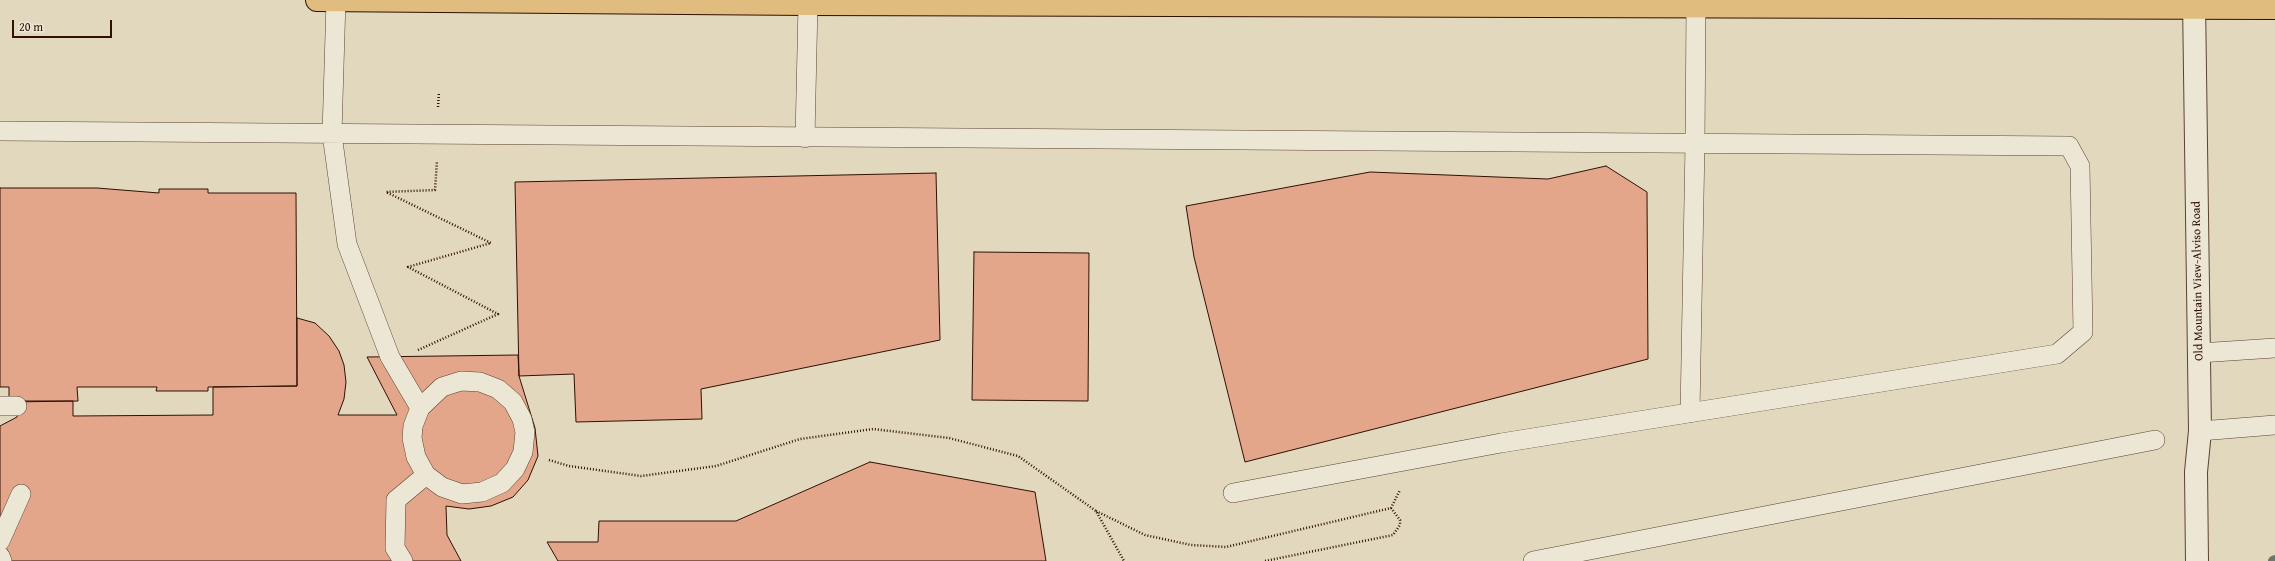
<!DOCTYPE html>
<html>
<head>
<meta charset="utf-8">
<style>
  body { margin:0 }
  #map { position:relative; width:2275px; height:561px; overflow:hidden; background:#e2d8be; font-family:"Gentium Book Plus",serif }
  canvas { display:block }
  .scale { position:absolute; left:12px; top:20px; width:100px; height:18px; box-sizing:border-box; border:2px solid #2f1003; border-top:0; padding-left:5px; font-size:12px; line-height:14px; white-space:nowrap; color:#2f1003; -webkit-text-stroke:3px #ece6d5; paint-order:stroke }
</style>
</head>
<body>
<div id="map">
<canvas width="2275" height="561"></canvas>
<div class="scale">20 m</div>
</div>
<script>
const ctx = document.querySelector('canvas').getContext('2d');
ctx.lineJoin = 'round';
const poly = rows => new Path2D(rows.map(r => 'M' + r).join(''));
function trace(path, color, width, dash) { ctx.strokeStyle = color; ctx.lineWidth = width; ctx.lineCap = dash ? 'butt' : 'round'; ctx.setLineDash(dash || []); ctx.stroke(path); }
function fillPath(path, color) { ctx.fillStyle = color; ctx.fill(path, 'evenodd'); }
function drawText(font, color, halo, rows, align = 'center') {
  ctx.font = font + ' "Gentium Book Plus",serif'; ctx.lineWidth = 3; ctx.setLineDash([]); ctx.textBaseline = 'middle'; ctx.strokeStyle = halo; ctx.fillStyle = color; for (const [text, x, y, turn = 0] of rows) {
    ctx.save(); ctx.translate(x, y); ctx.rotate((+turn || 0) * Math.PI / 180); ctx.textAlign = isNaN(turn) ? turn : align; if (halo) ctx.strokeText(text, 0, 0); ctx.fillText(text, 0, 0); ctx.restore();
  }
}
trace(poly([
  [2273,561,2275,560]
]), '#6c766a', 10);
const building = poly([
  [1606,166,1647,192,1648,359,1245,462,1194,257,1186,206,1370,172,1548,179,1606,166],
  [936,173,940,340,701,389,702,419,576,422,574,374,519,376,515,182,936,173],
  [0,188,97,188,159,193,159,189,208,189,208,193,296,193,297,386,208,387,208,391,156,391,157,387,77,387,78,401,9,402,9,387,0,387,0,188],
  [974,252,1089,253,1088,401,972,400,974,252],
  [297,318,315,323,329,336,339,351,344,365,346,382,344,399,338,415,397,415,367,357,518,355,519,376,535,428,538,456,528,480,513,497,491,506,469,509,446,506,447,535,461,561,0,561,0,426,17,417,17,401,73,401,73,416,213,415,213,387,297,386,297,318],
  [870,462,1035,492,1046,561,558,561,547,542,598,542,599,521,736,521,870,462]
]);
fillPath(building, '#e3a68b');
trace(building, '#2f1003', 1);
const service = poly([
  [336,0,332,134,347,244,390,357,420,408,413,426,412,438,416,457,426,475,442,487,462,494,482,492,502,483,515,469,523,452,525,432,522,419,513,402,498,389,480,382,461,381,442,387,420,408],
  [0,131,2069,146,2080,166,2083,332,2057,354,1501,443,1233,493],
  [805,138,808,4],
  [2199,353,2275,348],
  [0,406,17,406],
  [1690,413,1695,144,1696,6],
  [2200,431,2275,425],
  [0,541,21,494],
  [0,556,2,561],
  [403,561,395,548,396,500,426,475],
  [1533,561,2155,440]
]);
const tertiary = poly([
  [2194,0,2200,431,2196,472,2197,561]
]);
const primary = poly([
  [317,0,808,4,2275,8]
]);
trace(service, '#5c4232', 20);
trace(tertiary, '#5c4232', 24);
trace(primary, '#2f1003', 24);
trace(poly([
  [438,107,439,92],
  [418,350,498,314,408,267,491,243,386,192,435,190,437,161],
  [549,460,569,466,641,476,716,466,800,439,873,429,949,438,1018,456,1096,511,1124,561],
  [1096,511,1145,535,1191,545,1226,547,1391,508,1400,490],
  [1265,561,1393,535,1400,525,1400,520,1391,508]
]), '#2f1003', 2.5, [1, 2]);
trace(service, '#ece6d5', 19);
trace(tertiary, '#ece6d5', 22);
trace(primary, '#e1bc7f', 22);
drawText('12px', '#2f1003', '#ece6d5', [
  ["Old Mountain View-Alviso Road",2198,281,-91]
]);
</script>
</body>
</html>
